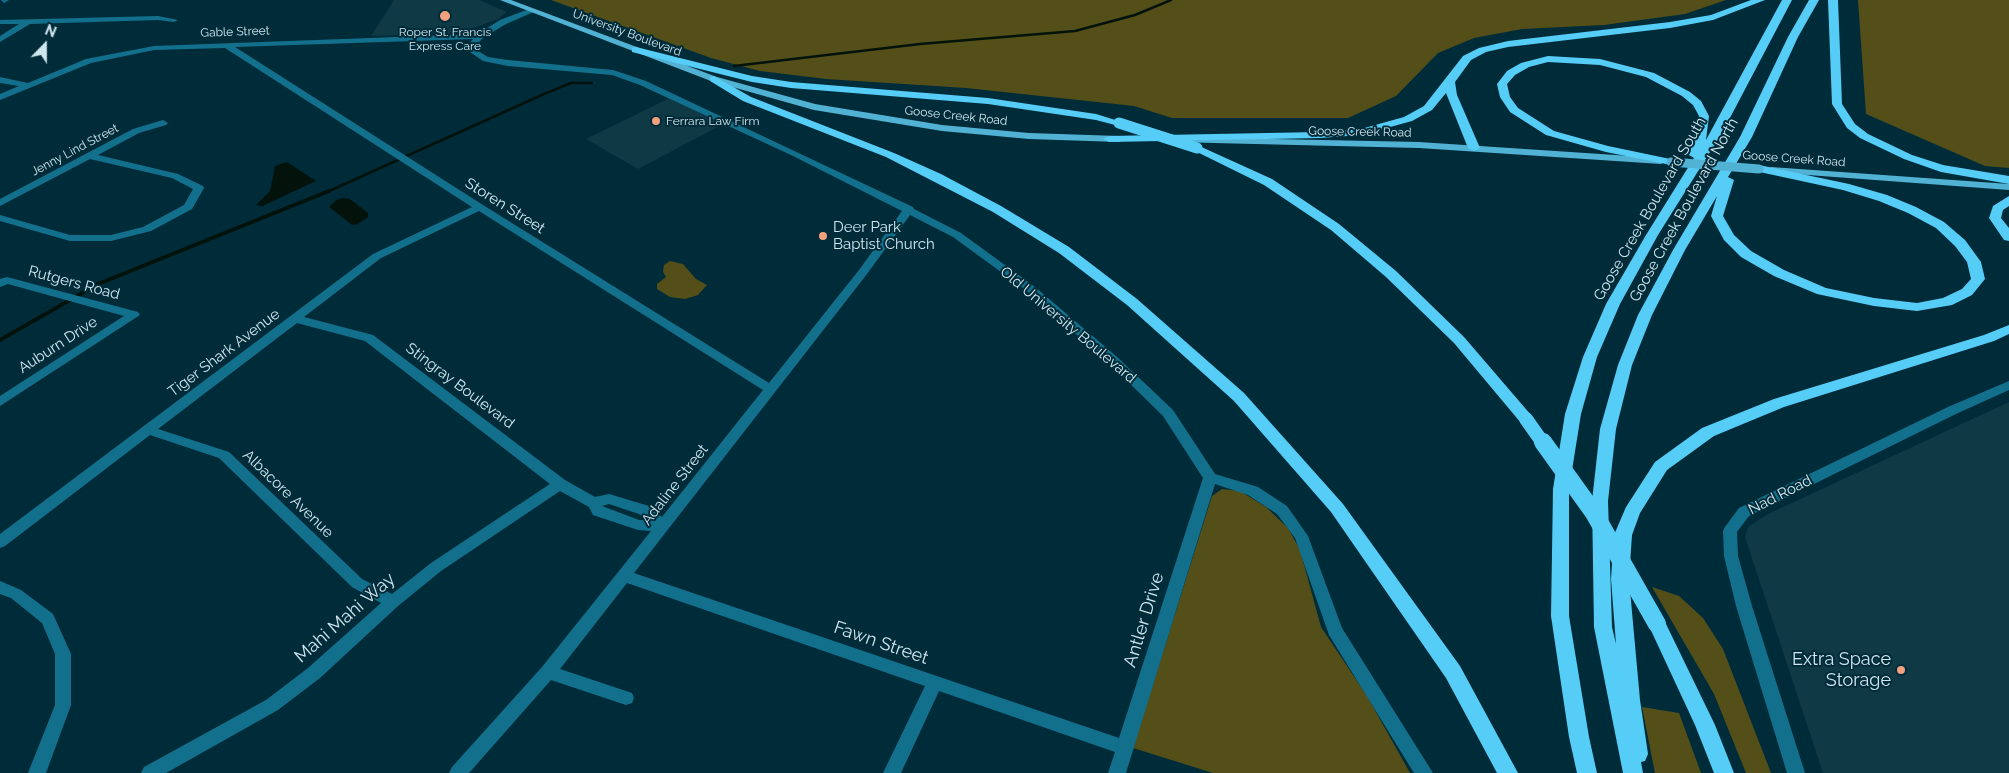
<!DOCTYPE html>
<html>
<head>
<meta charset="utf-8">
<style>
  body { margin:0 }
  #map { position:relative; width:2009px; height:773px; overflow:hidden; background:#002c3a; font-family:Raleway,sans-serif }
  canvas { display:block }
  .north { position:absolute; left:20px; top:20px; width:50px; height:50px; -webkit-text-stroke:4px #002c3a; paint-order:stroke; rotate:22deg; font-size:14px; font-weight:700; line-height:20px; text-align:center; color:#d0e6ef }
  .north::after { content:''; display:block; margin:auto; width:18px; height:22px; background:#d0e6ef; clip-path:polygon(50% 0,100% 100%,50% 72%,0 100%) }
</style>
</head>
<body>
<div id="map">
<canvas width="2009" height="773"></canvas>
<div class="north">N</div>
</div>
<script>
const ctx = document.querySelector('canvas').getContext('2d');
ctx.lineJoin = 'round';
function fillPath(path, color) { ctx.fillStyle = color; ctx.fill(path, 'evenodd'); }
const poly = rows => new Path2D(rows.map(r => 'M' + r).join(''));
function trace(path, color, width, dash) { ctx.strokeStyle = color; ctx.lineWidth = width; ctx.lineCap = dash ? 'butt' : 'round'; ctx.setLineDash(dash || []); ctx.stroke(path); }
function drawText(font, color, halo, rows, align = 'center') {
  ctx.font = font + ' Raleway,sans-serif'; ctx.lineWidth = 4; ctx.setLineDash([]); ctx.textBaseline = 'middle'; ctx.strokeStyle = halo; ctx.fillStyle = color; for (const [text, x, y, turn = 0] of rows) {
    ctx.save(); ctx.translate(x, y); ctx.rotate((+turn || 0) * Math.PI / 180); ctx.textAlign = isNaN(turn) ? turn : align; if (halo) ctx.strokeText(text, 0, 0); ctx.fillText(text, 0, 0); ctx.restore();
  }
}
fillPath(poly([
  [394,0,479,0,507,12,498,19,463,32,371,36],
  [672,97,727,122,638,169,586,139],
  [2009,402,2009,773,1823,773,1745,537,1748,527,1766,515]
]), '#0f3945');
fillPath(poly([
  [551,0,1726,0,1685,14,1604,25,1522,29,1474,38,1438,53,1396,96,1348,118,1172,118,1134,106,966,88,826,79,760,71,711,58],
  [1858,0,2009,0,2009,168,1985,166,1866,114],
  [670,261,683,264,696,279,707,285,698,295,685,299,670,297,657,289,657,284,666,277,663,272,664,265],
  [1222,489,1240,491,1266,507,1288,528,1300,550,1321,627,1367,696,1410,773,1213,773,1133,748,1212,496],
  [1652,587,1679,596,1703,618,1723,649,1771,773,1746,773,1714,694],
  [1642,707,1679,713,1701,773,1655,773]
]), '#544f18');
fillPath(poly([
  [287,162,316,181,269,203,262,206,256,205,270,191,275,166],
  [343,198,350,199,368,213,368,217,358,224,352,225,329,207,336,200]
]), '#03130c');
trace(poly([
  [734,66,920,44,1075,31,1135,15,1171,0],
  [327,192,544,94,571,83,592,83]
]), '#03130c', 2.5);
trace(poly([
  [0,340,98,284,329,191]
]), '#03130c', 4);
fillPath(poly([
  [1,0,9,0,4,3,1,0],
  [529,9,536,11,506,24,483,38,476,45,478,51,488,57,508,60,613,70,646,81,913,207,914,209,961,233,1035,287,1116,356,1173,410,1215,474,1258,487,1287,506,1308,536,1342,628,1433,773,1414,773,1329,635,1295,538,1277,514,1248,495,1215,484,1126,773,1108,773,1115,752,939,691,901,773,883,773,925,686,627,583,560,669,632,693,634,698,632,703,626,705,551,680,469,773,449,773,452,767,542,667,651,531,638,530,593,515,589,507,560,491,441,571,398,606,320,678,278,710,166,773,141,773,144,767,266,700,308,668,381,603,352,587,219,458,150,435,5,546,0,548,0,534,373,254,472,207,225,48,154,50,91,63,0,100,0,94,19,86,0,83,0,77,28,83,86,59,154,46,478,34,500,20,529,9],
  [473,39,468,45,470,52,483,61,508,66,612,75,640,85,791,155,902,211,859,270,769,383,483,205,235,47,473,39],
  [479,211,763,390,662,517,649,506,609,494,595,497,565,480,373,335,304,317,381,258,479,211],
  [910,215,953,237,1027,291,1108,362,1163,416,1203,478,1119,738,634,573,867,274,910,215],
  [297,323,365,341,550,484,431,563,392,594,362,579,229,452,158,429,297,323],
  [609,504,639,514,646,520,639,520,602,506,609,504],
  [158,16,178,20,174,22,158,20,30,24,0,42,0,36,19,24,0,24,0,20,158,16],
  [163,120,168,123,166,125,139,133,98,155,178,174,203,186,204,188,192,209,151,231,111,241,70,241,0,221,0,215,70,235,111,235,143,227,184,205,193,189,172,178,90,159,0,206,0,199,133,129,163,120],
  [7,277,138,312,140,315,0,406,0,396,124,316,8,284,0,287,0,279,7,277],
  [2009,381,2009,390,1958,413,1749,516,1737,532,1738,556,1752,606,1805,773,1787,773,1736,606,1724,556,1723,531,1725,527,1739,508,1948,407,2009,381],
  [0,581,21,590,53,614,71,654,71,705,46,773,28,773,55,705,55,654,42,623,11,598,0,594,0,581]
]), '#13708c');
fillPath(poly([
  [500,0,511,0,717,77,815,104,942,125,1029,133,1119,136,1124,139,1119,142,1029,139,942,131,814,110,711,81,500,0],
  [1176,137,1419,142,1661,158,1666,161,1661,164,1419,148,1173,142,1173,138,1176,137],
  [1771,167,2009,184,2009,190,1768,172,1766,170,1771,167]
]), '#52b2d4');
fillPath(poly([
  [1751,0,1765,0,1713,20,1670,28,1508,47,1486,52,1471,60,1455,82,1457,95,1480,148,1474,151,1468,148,1446,93,1432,110,1412,121,1361,135,1320,138,1109,142,1103,139,1109,136,1320,132,1361,129,1404,117,1424,106,1463,56,1479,48,1508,41,1670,22,1711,15,1751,0],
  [1782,0,1792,0,1722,133,1658,235,1620,304,1597,357,1581,414,1569,489,1569,616,1589,737,1597,773,1577,773,1569,737,1551,616,1553,489,1565,414,1583,357,1606,304,1646,235,1694,158,1689,155,1699,116,1693,105,1682,96,1646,77,1600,65,1548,62,1529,67,1515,75,1507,84,1510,97,1518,108,1554,131,1608,146,1675,160,1677,162,1671,165,1606,152,1546,135,1510,112,1500,97,1497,84,1507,71,1521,63,1548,56,1600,59,1654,73,1690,92,1701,101,1709,116,1706,140,1782,0],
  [1809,0,1819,0,1798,37,1752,137,1728,177,1734,180,1723,216,1734,235,1751,251,1784,270,1826,288,1874,298,1917,303,1943,298,1962,289,1971,279,1967,262,1955,246,1936,228,1908,213,1879,201,1843,190,1755,171,1753,169,1759,165,1849,184,1887,195,1916,207,1944,222,1965,240,1981,262,1985,279,1972,295,1952,305,1917,311,1874,306,1817,294,1774,276,1741,257,1724,240,1711,216,1717,196,1685,250,1652,315,1632,365,1616,429,1608,501,1612,627,1616,644,1611,579,1614,535,1626,507,1655,462,1702,428,1774,399,1984,335,2009,325,2009,334,1994,341,1784,407,1714,436,1667,470,1640,513,1632,535,1629,579,1640,700,1648,754,1645,761,1641,762,1643,773,1623,773,1594,627,1592,501,1600,429,1618,365,1638,315,1673,250,1740,137,1788,37,1809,0],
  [1828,0,1838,0,1842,104,1855,124,1868,134,1912,155,1943,165,2009,176,2009,184,1941,172,1904,159,1860,138,1847,128,1832,104,1828,0],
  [636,47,752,76,791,82,988,98,1096,114,1125,123,1119,126,1096,120,988,104,791,88,752,82,632,52,632,48,636,47],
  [714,76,751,97,894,153,941,174,1001,206,1069,247,1137,299,1244,393,1343,504,1460,666,1518,773,1497,773,1446,678,1331,512,1234,401,1127,305,1059,253,993,212,886,157,743,101,710,81,710,77,714,76],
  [1197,145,1272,179,1339,224,1396,271,1464,337,1531,415,1534,419,1531,423,1521,423,1454,343,1386,277,1331,230,1264,185,1193,150,1191,148,1197,145],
  [2009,196,2009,206,2003,210,2001,218,2009,228,2009,241,2004,240,1989,218,1993,206,2009,196],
  [1657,616,1664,619,1666,624,1715,725,1734,773,1714,773,1695,725,1648,624,1650,619,1657,616]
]), '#56cdf6');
trace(poly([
  [1671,162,1759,169]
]), '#52b2d4', 9);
trace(poly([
  [1119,123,1197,148]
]), '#56cdf6', 11);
trace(poly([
  [1526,419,1543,443]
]), '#56cdf6', 14);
trace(poly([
  [1543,442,1594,513,1657,624]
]), '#56cdf6', 18);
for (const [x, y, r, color] of [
  [445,16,6,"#f2a17e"],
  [656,121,5,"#f2a17e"],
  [823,236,5,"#f2a17e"],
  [1901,670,5,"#f2a17e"]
]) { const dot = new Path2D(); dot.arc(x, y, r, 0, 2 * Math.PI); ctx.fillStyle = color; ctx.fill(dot); trace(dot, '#002c3a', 2); }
drawText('12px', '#d0e6ef', '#002c3a', [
  ["Gable Street",235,32,-2],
  ["University Boulevard",627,33,20],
  ["Goose Creek Road",956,116,6],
  ["Goose Creek Road",1360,132,1],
  ["Jenny Lind Street",75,150,-28],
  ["Goose Creek Road",1794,159,4]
]);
drawText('12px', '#d0e6ef', '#002c3a', [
  ["Roper St. Francis",445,32],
  ["Express Care",445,46],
  ["Ferrara Law Firm",666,121,"left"]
]);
drawText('15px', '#d0e6ef', '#002c3a', [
  ["Storen Street",505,206,32],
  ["Goose Creek Boulevard South",1650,209,-60],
  ["Goose Creek Boulevard North",1684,210,-61],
  ["Rutgers Road",74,283,15],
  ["Old University Boulevard",1068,325,40],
  ["Auburn Drive",58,345,-33],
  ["Tiger Shark Avenue",224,353,-37],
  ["Stingray Boulevard",460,386,37],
  ["Adaline Street",675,485,-52],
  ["Albacore Avenue",288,494,44],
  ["Nad Road",1780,495,-27]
]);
drawText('15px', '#d0e6ef', '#002c3a', [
  ["Deer Park",833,227],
  ["Baptist Church",833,244]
], 'left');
drawText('18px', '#d0e6ef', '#002c3a', [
  ["Mahi Mahi Way",345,618,-41],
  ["Antler Drive",1144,620,-73],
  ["Fawn Street",881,643,19]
]);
drawText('18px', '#d0e6ef', '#002c3a', [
  ["Extra Space",1891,660],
  ["Storage",1891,681]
], 'right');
</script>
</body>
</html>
